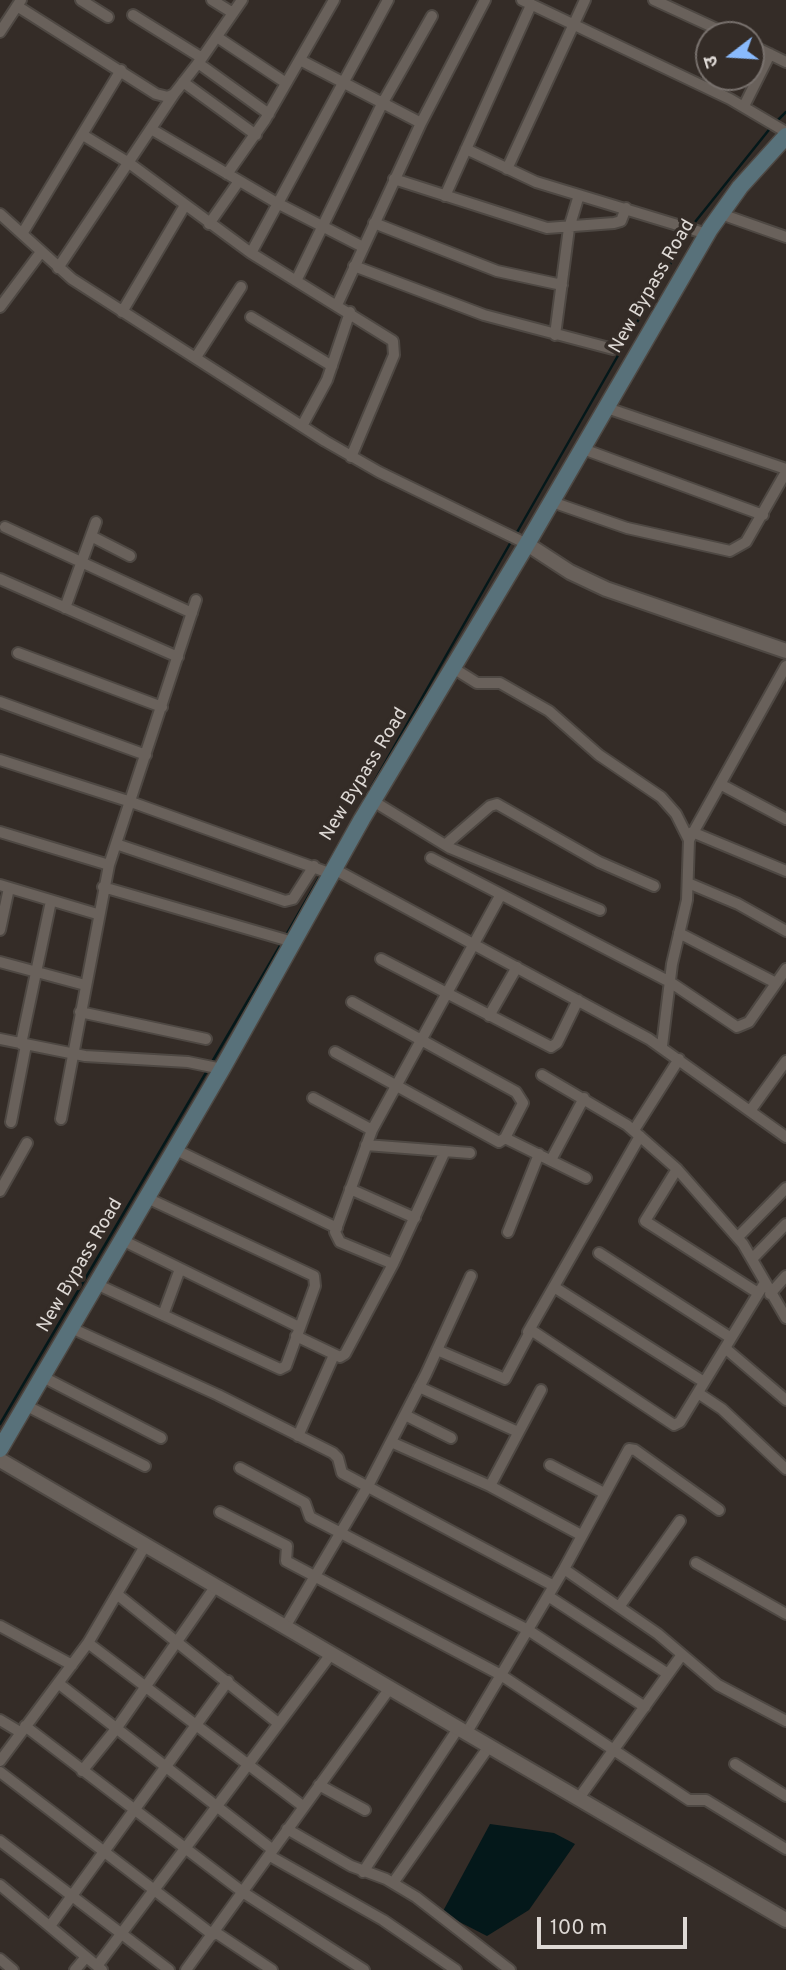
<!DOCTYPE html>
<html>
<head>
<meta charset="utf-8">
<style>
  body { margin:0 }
  #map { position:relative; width:786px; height:1970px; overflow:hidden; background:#342c27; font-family:Overpass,"Noto Sans Devanagari",sans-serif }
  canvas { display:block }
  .north { position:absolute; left:695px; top:21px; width:70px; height:70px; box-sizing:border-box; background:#342c27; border:2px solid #78716d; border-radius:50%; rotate:253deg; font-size:19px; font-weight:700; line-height:28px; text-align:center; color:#ded9d5 }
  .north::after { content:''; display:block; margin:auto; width:24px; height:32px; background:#89bafc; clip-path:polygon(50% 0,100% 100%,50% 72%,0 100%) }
  .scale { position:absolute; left:537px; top:1917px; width:150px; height:32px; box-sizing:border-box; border:4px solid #ded9d5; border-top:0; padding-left:9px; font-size:21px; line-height:24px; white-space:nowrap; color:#ded9d5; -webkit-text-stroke:5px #342c27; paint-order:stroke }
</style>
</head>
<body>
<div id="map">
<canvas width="786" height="1970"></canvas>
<div class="north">उ</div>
<div class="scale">100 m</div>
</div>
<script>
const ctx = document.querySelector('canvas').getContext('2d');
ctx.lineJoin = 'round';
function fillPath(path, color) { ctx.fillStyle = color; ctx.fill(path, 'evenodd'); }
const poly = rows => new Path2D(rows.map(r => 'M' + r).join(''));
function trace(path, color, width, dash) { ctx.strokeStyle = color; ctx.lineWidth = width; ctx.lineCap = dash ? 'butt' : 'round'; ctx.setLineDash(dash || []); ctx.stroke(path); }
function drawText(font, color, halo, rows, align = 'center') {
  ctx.font = font + ' Overpass,sans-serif'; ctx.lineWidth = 7; ctx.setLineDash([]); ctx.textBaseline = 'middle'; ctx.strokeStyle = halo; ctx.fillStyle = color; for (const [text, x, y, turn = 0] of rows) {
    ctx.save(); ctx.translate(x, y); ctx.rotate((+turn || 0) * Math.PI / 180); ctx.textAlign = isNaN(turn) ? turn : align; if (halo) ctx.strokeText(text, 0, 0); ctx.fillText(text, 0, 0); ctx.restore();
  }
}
fillPath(poly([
  [490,1824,554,1833,575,1844,529,1910,487,1936,442,1913]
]), '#04181a');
trace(poly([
  [777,121,786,112],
  [691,227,772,126],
  [516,534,688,233],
  [325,868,512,540],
  [286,935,321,874],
  [212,1062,281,944],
  [0,1424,207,1071]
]), '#04181a', 2.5);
const minor = poly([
  [81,0,108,17],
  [212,0,233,13],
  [522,0,730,99,786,132],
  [654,0,730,35],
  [17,6,156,94,168,97,174,94,202,58,242,0],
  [133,15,202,58],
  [0,32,21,0],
  [217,37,286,83],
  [751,45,786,62],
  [300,60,421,123],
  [198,63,269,114],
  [183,82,256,135],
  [744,106,770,54],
  [151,129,277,203,363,247],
  [83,135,129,163,251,253,393,341,394,355,351,457],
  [466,149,536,182,707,234],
  [507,169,585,0],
  [227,174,265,120,334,0],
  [394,179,547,228,614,223,621,221,626,208],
  [445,196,531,5],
  [0,214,72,279,325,441,379,472,527,544],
  [721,214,786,237],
  [374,223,497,271,562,285],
  [209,224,239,181],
  [22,234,121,70],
  [251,253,388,0],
  [354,266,484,315,613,349],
  [58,268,174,94],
  [296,281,382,104,432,16],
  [337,305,421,123,485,0],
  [0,307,41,252],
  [122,312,184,207],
  [251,317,332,366],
  [555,335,569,228,579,195],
  [196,357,241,287],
  [607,408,786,469],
  [302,426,327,380,350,312],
  [583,449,763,515],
  [552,502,627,528,730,551,746,542,786,472],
  [5,527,192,613],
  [91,536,130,556],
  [0,579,178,657],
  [65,608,96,522],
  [18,653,162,707],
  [453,668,477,683,500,683,549,711,599,755,661,797,676,814,689,840],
  [0,702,146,755],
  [0,760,131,802,332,874],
  [720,784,786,819],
  [373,801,450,848,600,910],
  [0,832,109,865],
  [692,832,786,871],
  [116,844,285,901,293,899,314,866],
  [445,845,490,806,497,804,599,862,654,886],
  [431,858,670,982,737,1027,749,1022,786,969],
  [334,869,649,1039,786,1137],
  [688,883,738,904,786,931],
  [0,885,97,914],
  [103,887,293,942],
  [0,930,9,888],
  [679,933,776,983],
  [381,959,551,1047,557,1043,578,1000],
  [0,962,85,985],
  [80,1012,206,1039],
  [489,1016,517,967],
  [0,1039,85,1056,188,1062,222,1069],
  [21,1044,51,901],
  [662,1046,672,964,687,900,689,840,786,666],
  [335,1052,499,1142,505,1138,523,1103,516,1092,352,1002],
  [542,1075,627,1125,677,1169,743,1244,786,1318],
  [313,1098,372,1130],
  [750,1111,786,1061],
  [61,1119,109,865,196,600],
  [11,1122,26,1045],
  [634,1130,679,1059],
  [505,1138,586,1178],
  [366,1145,470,1153],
  [174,1149,337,1228],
  [551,1160,584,1098],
  [677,1169,645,1221,758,1293],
  [350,1189,415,1218],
  [0,1191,27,1143],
  [508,1232,539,1154],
  [738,1237,786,1188],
  [120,1239,299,1327],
  [599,1253,731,1338],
  [753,1258,786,1224],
  [393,1264,340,1242,335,1232,372,1130,500,896],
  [94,1283,280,1369,286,1366,315,1286,314,1276,145,1197],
  [554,1287,704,1382],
  [770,1294,786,1276],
  [163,1315,180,1269],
  [69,1327,218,1395,333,1453,338,1458,342,1473,554,1586],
  [528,1332,640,1136],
  [296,1336,340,1357,345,1354,393,1264,445,1151],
  [725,1348,786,1400],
  [437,1350,505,1379,531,1330,674,1425,680,1422,764,1284],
  [41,1376,161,1438],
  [419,1387,518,1432],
  [698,1393,722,1409,786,1469],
  [25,1405,145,1466],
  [405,1415,451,1438],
  [298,1436,334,1355],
  [391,1442,490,1486,581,1535],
  [550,1465,604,1493],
  [240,1468,305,1503,310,1517,528,1630,645,1707],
  [490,1486,541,1390],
  [220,1512,287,1546,286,1561,501,1675,689,1800,706,1800,786,1849],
  [696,1563,786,1614],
  [564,1569,658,1634,718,1685,786,1721],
  [118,1595,278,1723],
  [548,1596,668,1674],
  [619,1607,680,1521],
  [0,1626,72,1665],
  [285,1627,368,1486,426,1374,471,1276],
  [88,1643,304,1807],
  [58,1683,273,1850],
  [0,1720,20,1732],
  [25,1726,244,1893,364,1970],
  [467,1732,564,1569,629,1449,635,1450,719,1510],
  [0,1761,88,1643,145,1546],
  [735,1764,786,1796],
  [82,1771,116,1729,215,1587],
  [0,1772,213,1935],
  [319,1785,365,1810],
  [579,1798,681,1656],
  [287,1829,351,1866,386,1879,416,1897,510,1970],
  [0,1841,169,1970],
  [270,1856,383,1920,456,1970],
  [363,1872,459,1727],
  [393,1883,490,1745],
  [0,1885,102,1970],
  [50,1926,228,1681],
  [215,1932,272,1970],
  [0,1959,13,1970],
  [97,1966,331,1654],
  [75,1970,86,1957],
  [186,1970,390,1688]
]);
const tertiary = poly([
  [527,544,570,572,606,589,786,651],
  [0,1460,786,1920]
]);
const secondary = poly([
  [0,1449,222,1069,362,819,527,544,710,229,740,187,786,136]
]);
trace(minor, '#4e4843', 14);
trace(tertiary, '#4e4843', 18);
trace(secondary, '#4e4843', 19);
trace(minor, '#69615b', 10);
trace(tertiary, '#69615b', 14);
trace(secondary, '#58717a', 16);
drawText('19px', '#ded9d5', '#342c27', [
  ["New Bypass Road",653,287,-60],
  ["New Bypass Road",365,775,-59],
  ["New Bypass Road",81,1266,-60]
]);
</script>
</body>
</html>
